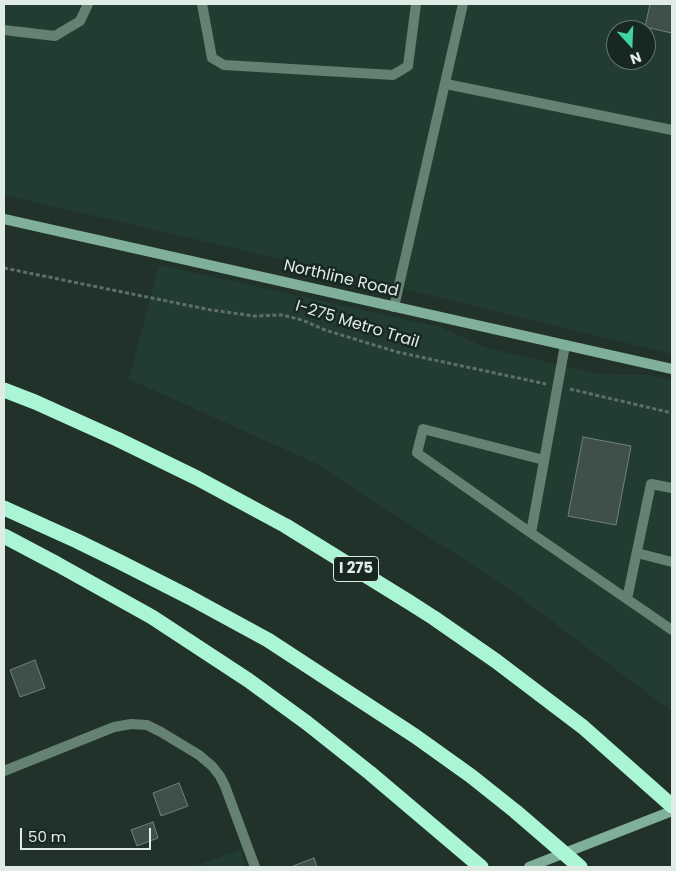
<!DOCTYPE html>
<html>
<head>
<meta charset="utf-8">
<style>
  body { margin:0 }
  #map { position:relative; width:676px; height:871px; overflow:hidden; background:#21322b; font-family:Poppins,sans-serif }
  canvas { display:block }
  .frame { position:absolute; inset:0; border:5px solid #e0ebe6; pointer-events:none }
  .north { position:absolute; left:606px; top:20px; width:50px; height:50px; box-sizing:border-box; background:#172821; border:1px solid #677670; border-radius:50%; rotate:160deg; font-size:14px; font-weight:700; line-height:20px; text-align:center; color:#e0ebe6 }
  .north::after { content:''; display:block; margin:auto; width:18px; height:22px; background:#40d4a2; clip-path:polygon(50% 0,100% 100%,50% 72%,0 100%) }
  .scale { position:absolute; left:20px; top:828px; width:131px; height:22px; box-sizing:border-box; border:2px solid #e0ebe6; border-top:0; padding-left:6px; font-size:15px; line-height:18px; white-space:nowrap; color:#e0ebe6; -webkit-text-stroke:4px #172821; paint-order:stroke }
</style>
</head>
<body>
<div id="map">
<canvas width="676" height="871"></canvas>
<div class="frame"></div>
<div class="north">N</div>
<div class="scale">50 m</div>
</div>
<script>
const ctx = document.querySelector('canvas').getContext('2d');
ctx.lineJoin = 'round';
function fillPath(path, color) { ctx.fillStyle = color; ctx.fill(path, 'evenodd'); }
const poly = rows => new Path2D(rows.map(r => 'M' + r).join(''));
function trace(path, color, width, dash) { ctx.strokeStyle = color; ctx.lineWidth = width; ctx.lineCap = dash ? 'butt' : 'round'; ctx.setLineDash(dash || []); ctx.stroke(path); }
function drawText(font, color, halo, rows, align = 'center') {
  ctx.font = font + ' Poppins,sans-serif'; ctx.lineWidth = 5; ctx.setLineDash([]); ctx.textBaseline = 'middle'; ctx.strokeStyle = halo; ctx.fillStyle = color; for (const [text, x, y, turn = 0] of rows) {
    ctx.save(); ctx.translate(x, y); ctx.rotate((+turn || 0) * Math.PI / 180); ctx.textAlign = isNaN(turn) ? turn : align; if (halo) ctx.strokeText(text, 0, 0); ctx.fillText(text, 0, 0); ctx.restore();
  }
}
fillPath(poly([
  [4,4,672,4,672,354,259,254,4,195],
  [616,30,646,30,646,60,616,60],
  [159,265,440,327,487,348,598,374,650,375,672,380,672,712,512,591,317,464,129,379],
  [240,850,246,867,192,867]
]), '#233c32');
const building = poly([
  [650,4,672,4,672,33,645,27,650,4],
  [583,437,631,446,616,525,568,516,583,437],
  [35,660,45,688,20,697,10,670,35,660],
  [179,783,188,806,161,816,153,793,179,783],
  [153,822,158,838,137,846,131,830,153,822],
  [314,858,317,867,293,867,293,866,314,858]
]);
fillPath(building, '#3e5048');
trace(building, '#6f8279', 1);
trace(poly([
  [4,268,211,310,254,316,282,315,302,320,325,330,397,352,546,384],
  [570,389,672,413]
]), '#5f6e68', 3, [4, 2.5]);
trace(poly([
  [202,4,212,58,224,65,393,75,408,66,416,4],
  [4,30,55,36,80,21,88,4],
  [446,84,672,130],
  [394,307,463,4],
  [565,345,531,533,672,630],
  [531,533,417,453,423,429,544,460],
  [637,553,672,562],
  [627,599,651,484,672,488]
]), '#648174', 10);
trace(poly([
  [4,771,114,727,131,724,147,725,161,732,199,755,212,766,220,776,225,786,255,867]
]), '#648174', 10);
trace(poly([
  [4,219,672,369],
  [529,867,672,811]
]), '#80af9b', 10);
trace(poly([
  [4,390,35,402,117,439,197,478,286,526,409,602,434,618,496,661,583,727,672,806],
  [4,508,77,541,120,562,189,597,268,640,415,736,471,776,515,811,580,867],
  [4,536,57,564,152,617,248,680,307,723,370,773,481,867]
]), '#aaf5d4', 15);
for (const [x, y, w] of [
  [356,569,45]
]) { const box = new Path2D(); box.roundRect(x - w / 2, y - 12.5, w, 25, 4); ctx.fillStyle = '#172821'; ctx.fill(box); trace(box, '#e0ebe6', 1); }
drawText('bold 15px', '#e0ebe6', null, [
  ["I 275",356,569]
]);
drawText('16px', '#e0ebe6', '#172821', [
  ["Northline Road",341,279,13],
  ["I-275 Metro Trail",357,325,17]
]);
</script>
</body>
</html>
